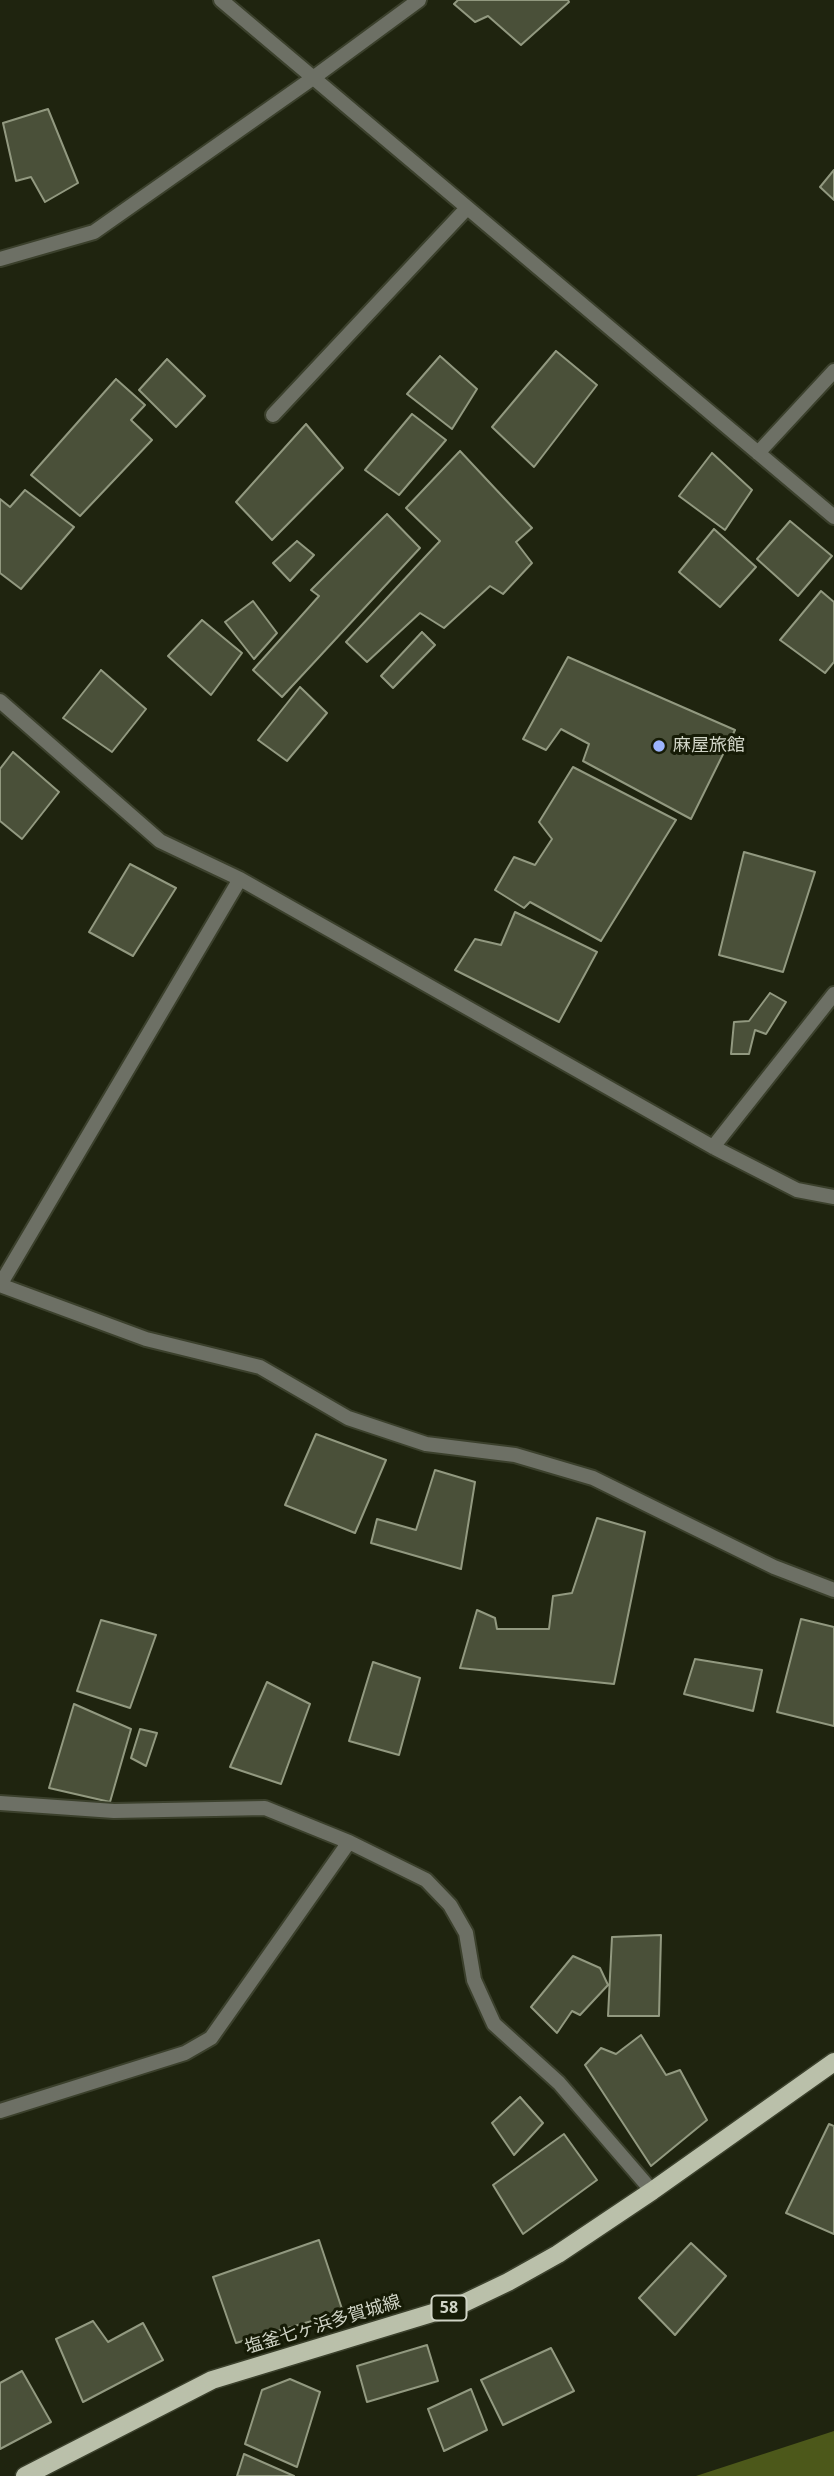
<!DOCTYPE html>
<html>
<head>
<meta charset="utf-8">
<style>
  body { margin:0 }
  canvas { display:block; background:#1f240f }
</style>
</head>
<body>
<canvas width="834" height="2476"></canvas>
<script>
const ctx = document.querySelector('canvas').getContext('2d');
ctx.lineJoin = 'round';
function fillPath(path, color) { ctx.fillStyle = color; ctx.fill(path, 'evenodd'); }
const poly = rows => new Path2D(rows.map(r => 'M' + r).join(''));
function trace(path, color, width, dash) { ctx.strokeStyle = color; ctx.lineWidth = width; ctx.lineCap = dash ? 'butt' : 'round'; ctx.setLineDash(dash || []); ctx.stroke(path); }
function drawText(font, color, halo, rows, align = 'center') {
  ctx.font = font + ' "Open Sans","Noto Sans JP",sans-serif'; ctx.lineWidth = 6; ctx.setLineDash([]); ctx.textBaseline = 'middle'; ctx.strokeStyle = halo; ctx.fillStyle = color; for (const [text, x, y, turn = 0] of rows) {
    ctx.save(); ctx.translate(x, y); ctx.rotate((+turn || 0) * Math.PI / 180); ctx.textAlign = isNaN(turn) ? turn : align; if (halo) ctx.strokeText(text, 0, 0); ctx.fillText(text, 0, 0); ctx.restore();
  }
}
fillPath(poly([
  [834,2431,834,2476,696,2476]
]), '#4c581a');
const building = poly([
  [458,0,568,0,569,2,521,45,488,16,475,22,454,4,458,0],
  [48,109,78,183,45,202,31,177,16,181,3,123,48,109],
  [834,170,834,200,820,187,834,170],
  [556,351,597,385,534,467,492,427,556,351],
  [440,356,477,389,452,429,407,394,440,356],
  [167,359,205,396,176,427,139,390,167,359],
  [116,379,145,405,131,420,152,440,80,516,31,475,116,379],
  [412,414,446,440,399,495,365,470,412,414],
  [306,424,343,468,272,540,236,502,306,424],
  [460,451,532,528,516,542,532,563,503,594,490,586,444,628,420,613,367,662,346,642,440,541,406,508,460,451],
  [712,453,752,490,725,530,679,496,712,453],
  [25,490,74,527,21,589,0,573,0,499,10,507,25,490],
  [387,514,420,548,282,697,253,670,319,596,311,590,387,514],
  [790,521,832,556,798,596,757,559,790,521],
  [714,529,756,567,720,607,679,572,714,529],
  [297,541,314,555,290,581,273,563,297,541],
  [821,591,834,602,834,662,825,673,780,640,821,591],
  [253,601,277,633,254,659,225,622,253,601],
  [202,620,242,653,211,695,168,656,202,620],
  [422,632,435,645,393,688,381,676,422,632],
  [568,657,735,730,691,819,583,761,589,744,561,729,546,750,523,739,568,657],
  [101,670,146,709,112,752,63,718,101,670],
  [300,687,327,713,287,761,258,740,300,687],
  [13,752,59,792,22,839,0,821,0,769,13,752],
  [573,767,676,820,601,941,530,902,524,908,495,890,514,857,535,865,552,839,539,822,573,767],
  [744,852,815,872,783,972,719,955,744,852],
  [130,864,176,888,133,956,89,932,130,864],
  [515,912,597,952,559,1022,455,970,475,939,501,945,515,912],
  [770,993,786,1002,766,1034,755,1030,749,1054,731,1054,734,1022,749,1021,770,993],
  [316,1434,386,1460,355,1533,285,1505,316,1434],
  [435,1470,475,1482,461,1569,371,1543,377,1519,416,1530,435,1470],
  [597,1518,645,1532,614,1684,460,1668,477,1610,495,1618,497,1629,549,1629,553,1596,572,1593,597,1518],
  [801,1619,834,1627,834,1726,777,1712,801,1619],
  [101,1620,156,1635,130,1708,77,1691,101,1620],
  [695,1659,762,1670,753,1711,684,1694,695,1659],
  [373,1662,420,1678,399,1755,349,1741,373,1662],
  [267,1682,310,1704,281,1784,230,1767,267,1682],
  [74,1704,131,1729,110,1802,49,1788,74,1704],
  [140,1729,157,1733,146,1766,131,1758,140,1729],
  [661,1935,659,2016,608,2016,612,1937,661,1935],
  [573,1956,600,1968,608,1985,580,2015,572,2011,557,2033,531,2007,573,1956],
  [641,2035,666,2075,680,2070,707,2120,651,2166,585,2065,601,2048,616,2054,641,2035],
  [520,2097,543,2123,514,2155,492,2123,520,2097],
  [829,2124,834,2126,834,2234,786,2213,829,2124],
  [564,2134,597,2180,523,2234,493,2185,564,2134],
  [319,2240,343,2312,236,2343,213,2277,319,2240],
  [691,2243,726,2276,675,2335,639,2298,691,2243],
  [93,2321,108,2342,143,2323,163,2360,83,2402,56,2339,93,2321],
  [427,2345,438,2381,367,2402,357,2366,427,2345],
  [551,2348,574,2391,503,2425,481,2380,551,2348],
  [22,2371,51,2422,0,2449,0,2383,22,2371],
  [290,2379,320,2392,297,2467,245,2444,262,2390,290,2379],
  [471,2389,487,2430,444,2451,428,2409,471,2389],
  [244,2454,294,2476,237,2476,244,2454]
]);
fillPath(building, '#4a5039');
trace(building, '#929980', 2);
const street = poly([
  [221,0,834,517],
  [0,259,94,232,313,78,419,0],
  [273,415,467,208],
  [758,453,834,371],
  [0,701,160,841,240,879,713,1147,797,1190,834,1197],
  [713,1147,834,994],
  [0,1285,146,1339,260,1367,348,1418,426,1444,515,1455,593,1478,774,1567,834,1590],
  [0,1285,240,879],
  [0,1803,114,1811,265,1808,349,1842,426,1880,450,1905,466,1933,474,1980,494,2024,559,2083,652,2191],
  [0,2111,185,2053,211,2038,349,1842]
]);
const primary = poly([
  [25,2476,212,2380,462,2304,508,2282,558,2254,652,2191,834,2062]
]);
trace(street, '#3b402c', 18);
trace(primary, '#3b402c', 21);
trace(street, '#6d7065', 14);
trace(primary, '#bac0aa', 18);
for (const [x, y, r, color] of [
  [659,746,7,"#9cb4fd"]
]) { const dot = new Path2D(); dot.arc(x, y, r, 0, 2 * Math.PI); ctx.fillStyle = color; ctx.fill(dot); trace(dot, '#161b06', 2.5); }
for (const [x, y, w] of [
  [449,2308,35]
]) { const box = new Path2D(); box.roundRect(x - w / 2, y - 12.5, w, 25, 5); ctx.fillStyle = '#161b06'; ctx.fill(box); trace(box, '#d0d4c6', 2); }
drawText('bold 16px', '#d0d4c6', null, [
  ["58",449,2308]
]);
drawText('18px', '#d0d4c6', '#161b06', [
  ["麻屋旅館",673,746]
], 'left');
drawText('18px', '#d0d4c6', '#161b06', [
  ["塩釜七ヶ浜多賀城線",323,2325,-17]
]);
</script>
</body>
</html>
